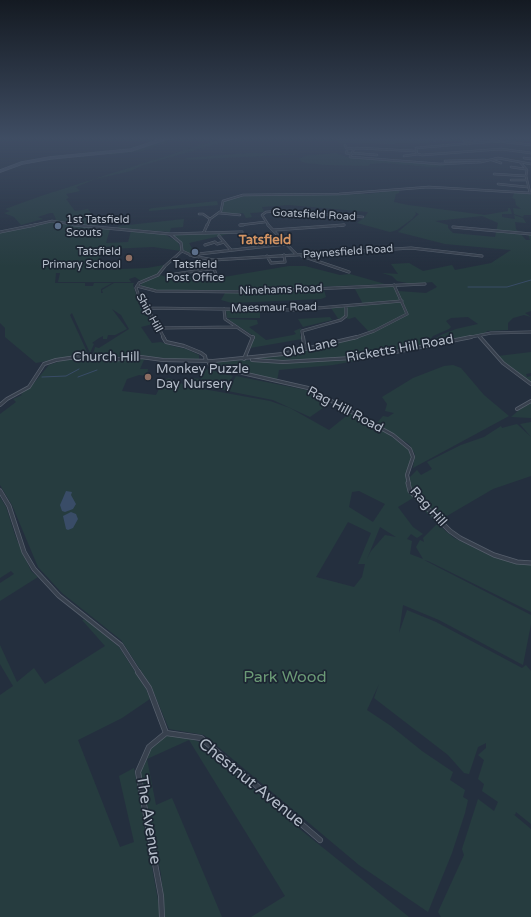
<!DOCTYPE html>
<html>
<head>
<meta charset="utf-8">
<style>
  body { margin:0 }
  canvas { display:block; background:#242f3e }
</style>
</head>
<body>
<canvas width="531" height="917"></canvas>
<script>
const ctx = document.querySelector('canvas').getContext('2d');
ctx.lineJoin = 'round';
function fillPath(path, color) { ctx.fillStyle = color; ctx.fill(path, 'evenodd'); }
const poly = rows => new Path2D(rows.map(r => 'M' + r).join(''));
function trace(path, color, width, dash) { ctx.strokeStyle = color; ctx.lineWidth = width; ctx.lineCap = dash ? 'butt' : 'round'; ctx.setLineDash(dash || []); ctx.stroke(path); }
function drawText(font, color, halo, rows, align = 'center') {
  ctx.font = font + ' "Varela Round",sans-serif'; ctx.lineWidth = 3.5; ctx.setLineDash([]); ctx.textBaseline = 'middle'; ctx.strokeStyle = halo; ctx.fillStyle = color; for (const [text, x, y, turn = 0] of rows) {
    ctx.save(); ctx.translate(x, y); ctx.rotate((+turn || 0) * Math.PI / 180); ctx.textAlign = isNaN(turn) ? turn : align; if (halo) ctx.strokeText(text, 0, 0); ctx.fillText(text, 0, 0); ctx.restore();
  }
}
fillPath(poly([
  [159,138,178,138,142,151,109,155,109,153,141,147,148,144,146,143],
  [223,138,245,138,213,145,143,165,131,171,95,179,76,187,80,191,66,194,69,198,66,199,75,211,88,209,93,216,97,216,96,220,98,225,75,225,54,221,56,219,53,213,50,213,38,217,43,219,21,225,14,217,4,213,10,211,5,209,41,196],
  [336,138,457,138,416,144,339,143],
  [248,153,301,154,188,160,186,158],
  [336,153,347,157,364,159,445,165,447,166,432,167,384,163,370,164,368,166,326,165,307,163,302,162,299,159,305,156],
  [400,189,399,193,396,194,394,202,408,205,485,215,508,211,508,208,510,208,512,214,502,214,502,217,515,219,514,215,523,218,526,223,515,222,516,229,526,240,530,240,528,234,531,235,531,311,525,313,531,317,524,315,513,318,508,323,508,330,487,331,484,334,431,344,436,338,443,334,456,329,478,324,468,317,451,318,446,321,451,327,449,329,433,336,426,344,370,355,366,359,333,365,279,370,277,381,211,364,209,362,245,360,271,363,298,362,299,361,250,359,320,348,371,334,355,317,349,319,343,317,339,320,331,308,364,306,355,289,394,285,398,291,426,293,437,287,432,282,412,284,397,281,392,276,382,273,398,274,391,264,409,263,423,271,452,265,455,270,491,263,511,250,445,244,398,232,419,214,415,212,416,214,412,219,397,230,390,232,357,223,365,217,368,212,289,205,262,207,264,212,250,213,252,217,246,218,243,213,230,214,222,212,224,201,244,196,369,194],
  [482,216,498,223,495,237,453,233,448,228,448,225,435,221],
  [515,192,531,194,531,215,524,215,523,217,514,214,513,208,521,209,516,205,515,199,512,198],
  [217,201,218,205,149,211,149,209,153,208],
  [184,219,183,227,171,228,170,232,117,228,119,226],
  [52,222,110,229,106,243,128,242,131,231,164,234,178,242,181,251,153,247,110,249,110,246,105,247,95,270,147,268,164,265,157,275,141,281,135,277,129,279,131,282,58,282,60,273,56,273,55,283,85,283,85,286,93,286,94,283,112,283,101,289,101,293,103,293,102,290,114,283,134,283,133,285,140,307,153,324,141,327,152,343,161,342,172,346,186,349,199,355,199,359,182,360,135,355,111,358,93,355,95,347,99,348,129,329,121,315,112,309,127,329,115,335,108,335,107,339,103,339,103,336,99,338,92,343,94,344,90,353,72,313,70,315,87,352,83,354,36,363,5,337,5,328,0,323,0,232],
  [233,233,189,243,193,250,193,253,190,254,183,252,182,243,172,234],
  [289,266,305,266,340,275,350,274,385,284,243,290,157,290,140,286,143,282,160,275,170,278,224,277],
  [324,290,326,297,321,299,232,303,221,300,225,293],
  [226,310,260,311,260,318,227,318],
  [330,317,332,320,303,327,298,319],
  [227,319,257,320,258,324,249,327,266,340,293,335,296,334,294,331,301,328,300,335,302,339,250,348,254,336],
  [531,352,531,373,526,374,527,377,531,376,531,383,506,365,498,356],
  [88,356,103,359,133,357,154,360,144,360,140,369,148,369,147,376,139,375,127,379,122,391,156,395,161,385,164,384,166,379,169,378,185,385,185,388,192,387,270,401,290,408,329,430,350,413,353,414,385,432,407,448,410,452,411,457,407,474,408,489,437,521,435,522,413,498,398,507,413,527,423,534,417,538,411,534,407,539,412,541,410,554,423,559,416,547,420,540,424,542,423,538,437,524,454,538,489,555,513,563,531,565,531,612,428,561,424,560,531,615,531,624,523,665,439,620,403,605,399,633,407,610,436,622,522,668,526,665,531,671,531,824,516,812,515,815,513,814,531,829,531,917,441,917,438,912,464,855,462,849,478,799,494,811,498,802,482,791,484,784,478,779,484,760,478,755,486,748,486,743,478,747,469,774,464,773,448,755,374,698,379,684,367,710,391,726,422,751,453,772,450,780,465,790,463,797,468,800,465,813,452,853,428,912,359,865,204,735,169,729,151,686,121,640,62,593,38,567,12,505,0,485,0,414,16,402,13,399,22,395,21,394,34,383,49,365,61,361],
  [359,491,385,504,373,522,349,507,352,492],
  [348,522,371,533,358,564,365,564,362,577,354,587,316,577],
  [380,527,396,537,385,535,371,551,367,559],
  [453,365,461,368,484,395,509,416,413,468,415,454,409,444,376,424,383,416,388,417,394,413,385,411,387,404,382,397,413,378,444,366],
  [206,369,233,376,225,390,186,385,191,378,201,379],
  [236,376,306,390,330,403,310,417,273,400,228,391],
  [531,401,531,418,511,417,519,410],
  [531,422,531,476,493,489,440,520,411,490,410,477,417,470,421,475,432,469,427,462,461,445,484,437,501,426,502,428,517,424,531,437,520,424],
  [0,497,6,507,16,538,31,571,38,577,0,601,0,583,14,574,11,571,0,578],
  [86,619,119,647,146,689,150,699,122,718,78,740,120,847,134,842,119,776,134,768,161,917,0,917,0,695,13,686,0,664,0,645,17,682,34,668,45,684,105,646,82,620],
  [166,735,187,737,199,742,296,826,409,917,251,917,285,896,189,740,147,759,156,805,172,798,222,917,165,917,161,874,140,772,150,749]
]), '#263c3f');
fillPath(poly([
  [66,491,72,492,71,495,76,504,73,509,65,512,62,511,60,505],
  [71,512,76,514,78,519,73,528,68,530,66,529,63,516]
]), '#394c67');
trace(poly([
  [468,287,507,287,531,280],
  [42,377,66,376,79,369],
  [78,377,97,370]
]), '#394c67', 1);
const streetFar4 = poly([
  [467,144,464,141,493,138],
  [345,145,346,148,354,149],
  [531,145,497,141,416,148,417,154,422,155,501,149,531,153],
  [347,151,346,153,351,154],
  [416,151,357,148,354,149,350,157,440,164,481,162,498,158,531,164],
  [352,153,377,155],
  [404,156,418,154],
  [524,158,531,159],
  [492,160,501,163],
  [445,161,485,160],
  [520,162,527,170,526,176,530,193],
  [511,167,525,169],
  [494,174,526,176],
  [511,180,527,180],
  [498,184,527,187],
  [219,213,240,215],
  [199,214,203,214,210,219],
  [240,225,265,222],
  [30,226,52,221,84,226],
  [207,226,210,219,221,211,223,201,243,195,339,194,429,187,531,193],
  [269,226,262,215,266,212,280,211,363,217],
  [335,226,344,225]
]);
const streetFar3 = poly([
  [74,225,170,234,242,232],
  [240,225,243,225],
  [268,225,297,255],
  [453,227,531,234],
  [274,230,344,225],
  [0,232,35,225],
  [204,232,207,225],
  [219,236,230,249],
  [249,236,258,247],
  [205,245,215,242,217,244,224,242],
  [182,251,193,256,213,260,411,248,482,256],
  [190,255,286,244],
  [267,256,271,263,285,262,284,255],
  [302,256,349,272],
  [175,274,210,269,214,269,216,274],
  [137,286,156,291,244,292,425,284],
  [145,308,294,310,402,301],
  [224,309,225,319,253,338],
  [159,328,237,327],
  [479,336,481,338],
  [164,338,154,319,141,302,136,288,139,283,158,275,165,266,182,251,181,243,170,234],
  [303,338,302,331,341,320,346,316,346,306],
  [354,338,374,331,407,314,394,285],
  [466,338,491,333,531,332]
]);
const streetFar2 = poly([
  [163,337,166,342,184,346,201,353,205,356,206,361],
  [303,337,304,344,307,348],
  [480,337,503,363,531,384],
  [244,359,253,337],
  [252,360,283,362,370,357,471,337],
  [208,361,210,365,216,367,308,388,393,435,410,449,413,457,407,475,409,484],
  [0,405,7,399,29,387,44,364,56,360,90,355,110,360,141,357,163,360,213,361,283,354,357,337],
  [517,409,531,401]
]);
const streetFar1 = poly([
  [408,483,410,491,450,531,460,538,494,555,517,562,531,563],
  [0,491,9,506,24,552,34,569,59,596,121,645,139,673]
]);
const street = poly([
  [138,672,149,688,166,733],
  [166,733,201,738,320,840],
  [162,917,161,896,138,772,149,747,166,733]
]);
const secondary = poly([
  [0,171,22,163,50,158,131,150,167,138]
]);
trace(streetFar4, '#565f6c', 2.5);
trace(streetFar3, '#565f6c', 3);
trace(streetFar2, '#565f6c', 4);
trace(streetFar1, '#565f6c', 5);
trace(street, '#565f6c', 6);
trace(secondary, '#565f6c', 3.5);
trace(streetFar4, '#38414e', 1.5);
trace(streetFar3, '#38414e', 2);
trace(streetFar2, '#38414e', 2.5);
trace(streetFar1, '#38414e', 3.5);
trace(street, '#38414e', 4.5);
trace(secondary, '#465061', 2.5);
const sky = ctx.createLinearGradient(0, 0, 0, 267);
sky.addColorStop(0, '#141a22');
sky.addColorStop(0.52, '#3f4d63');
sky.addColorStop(1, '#3f4d6300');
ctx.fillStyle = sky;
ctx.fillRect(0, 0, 531, 267);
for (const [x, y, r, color] of [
  [58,226,4,"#5c6f8a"],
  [195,252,4,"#5c6f8a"],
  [129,258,4,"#8d6e63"],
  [148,377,4,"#8d6e63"]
]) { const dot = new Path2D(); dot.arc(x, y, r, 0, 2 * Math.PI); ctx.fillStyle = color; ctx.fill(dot); trace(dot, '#1d2633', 1.5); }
drawText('11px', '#b4bcc9', '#1d2633', [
  ["Goatsfield Road",314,215,3],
  ["Paynesfield Road",348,252,-4],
  ["Ninehams Road",281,290,-2],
  ["Maesmaur Road",274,308,-1],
  ["Ship Hill",149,313,61]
]);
drawText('11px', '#b4bcc9', '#1d2633', [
  ["1st Tatsfield",66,220],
  ["Scouts",66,233],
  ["Tatsfield",121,252,"right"],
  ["Primary School",121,265,"right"],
  ["Tatsfield",195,265,"center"],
  ["Post Office",195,278,"center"]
], 'left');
drawText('bold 13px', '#d59563', '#1d2633', [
  ["Tatsfield",265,241]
]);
drawText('13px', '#b4bcc9', '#1d2633', [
  ["Old Lane",310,348,-12],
  ["Ricketts Hill Road",400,349,-10],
  ["Church Hill",106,358],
  ["Rag Hill Road",345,410,28],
  ["Rag Hill",428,507,48]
]);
drawText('13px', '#b4bcc9', '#1d2633', [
  ["Monkey Puzzle",156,370],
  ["Day Nursery",156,385]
], 'left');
drawText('16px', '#6b9a76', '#1d2633', [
  ["Park Wood",285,678]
]);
drawText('16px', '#b4bcc9', '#1d2633', [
  ["Chestnut Avenue",251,783,39],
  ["The Avenue",148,820,81]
]);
</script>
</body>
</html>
